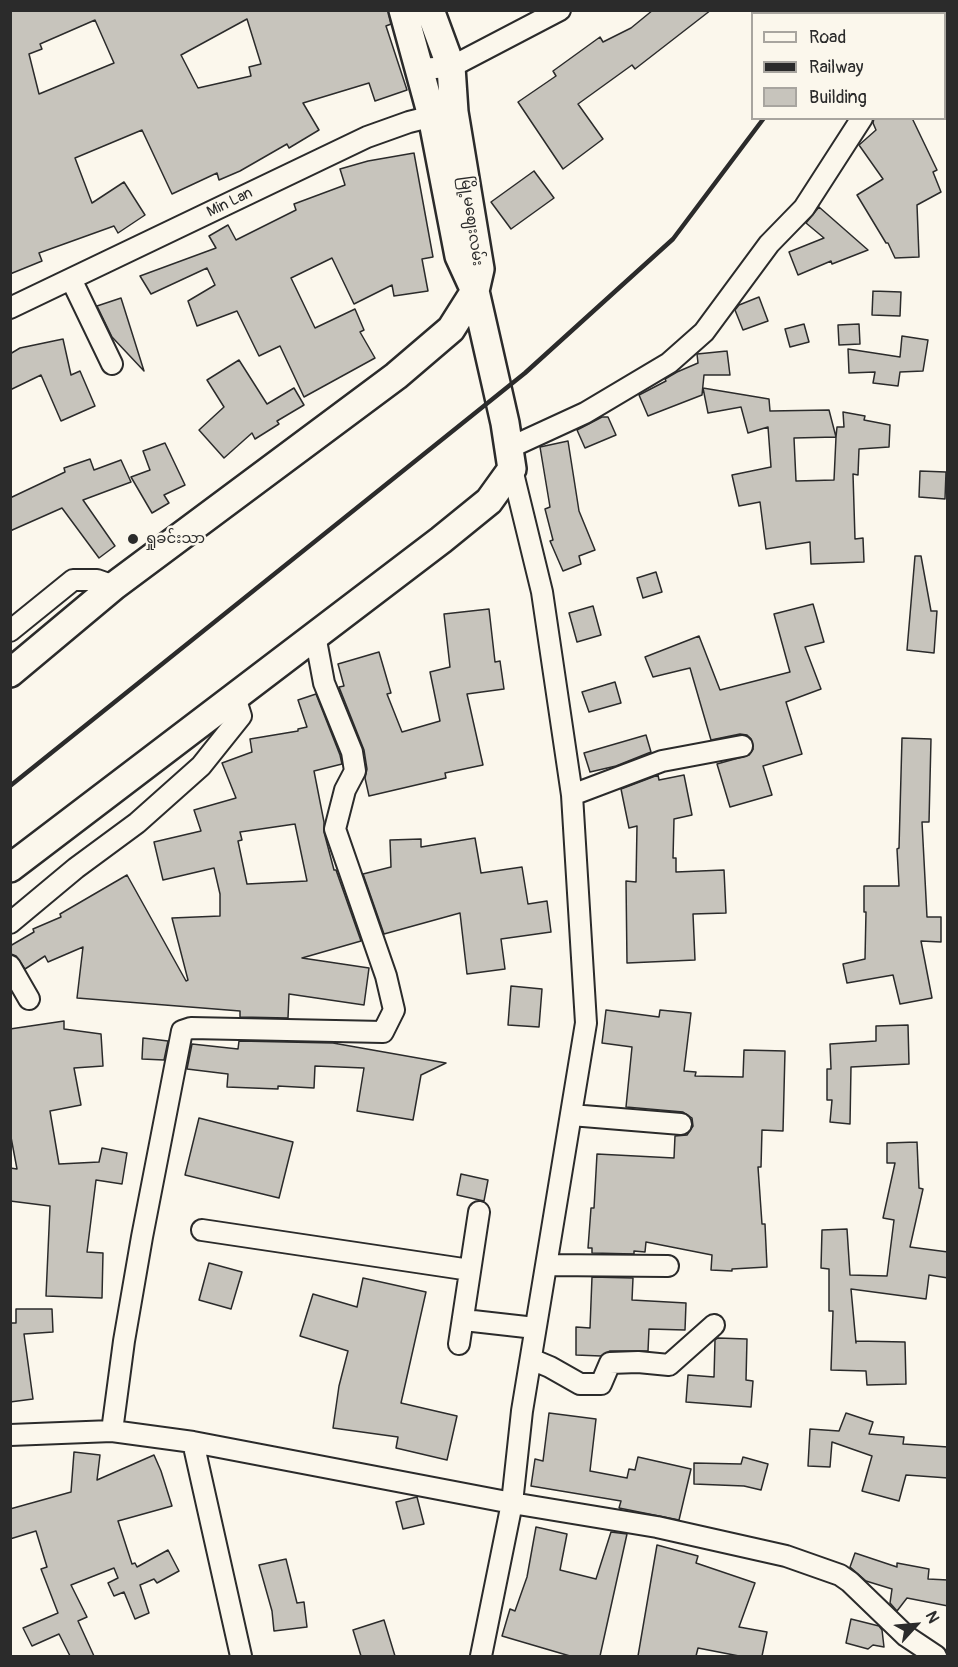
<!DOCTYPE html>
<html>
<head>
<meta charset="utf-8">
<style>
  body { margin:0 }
  #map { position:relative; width:958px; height:1667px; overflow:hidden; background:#fbf7ec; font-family:Pangolin,sans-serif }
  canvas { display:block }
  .frame { position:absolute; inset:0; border:12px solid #2b2b2b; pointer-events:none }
  .legend { position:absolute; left:751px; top:12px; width:195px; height:108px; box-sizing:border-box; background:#fbf7ec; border:2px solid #a8a59f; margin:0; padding:8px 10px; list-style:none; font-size:18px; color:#2b2b2b }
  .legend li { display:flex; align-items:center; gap:12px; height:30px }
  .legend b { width:30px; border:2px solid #a8a59f }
  .north { position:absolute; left:886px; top:1595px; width:60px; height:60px; -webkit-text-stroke:4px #fbf7ec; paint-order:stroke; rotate:64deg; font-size:16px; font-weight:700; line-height:24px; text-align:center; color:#2b2b2b }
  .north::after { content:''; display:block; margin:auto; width:21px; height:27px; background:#2b2b2b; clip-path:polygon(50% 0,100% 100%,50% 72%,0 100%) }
</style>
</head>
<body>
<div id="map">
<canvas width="958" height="1667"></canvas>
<div class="frame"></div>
<ul class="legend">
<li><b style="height:8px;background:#fbf7ec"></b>Road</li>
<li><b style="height:8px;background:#2b2b2b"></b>Railway</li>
<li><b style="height:16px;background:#c7c4bc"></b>Building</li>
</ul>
<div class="north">N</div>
</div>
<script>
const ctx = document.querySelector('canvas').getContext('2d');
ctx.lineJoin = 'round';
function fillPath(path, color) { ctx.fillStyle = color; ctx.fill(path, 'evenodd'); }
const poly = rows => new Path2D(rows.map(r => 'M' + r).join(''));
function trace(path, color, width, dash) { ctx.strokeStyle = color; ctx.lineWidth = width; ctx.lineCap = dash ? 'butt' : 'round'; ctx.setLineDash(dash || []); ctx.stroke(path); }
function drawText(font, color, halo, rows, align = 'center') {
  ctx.font = font + ' Pangolin,"Noto Sans Myanmar",sans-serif'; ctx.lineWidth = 5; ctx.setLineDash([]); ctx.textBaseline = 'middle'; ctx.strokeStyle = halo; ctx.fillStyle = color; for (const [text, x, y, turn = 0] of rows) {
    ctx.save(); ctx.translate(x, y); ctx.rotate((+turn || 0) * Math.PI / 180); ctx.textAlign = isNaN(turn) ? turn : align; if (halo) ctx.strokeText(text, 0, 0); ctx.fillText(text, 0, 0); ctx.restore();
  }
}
const building = poly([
  [10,10,388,10,391,24,386,26,407,90,375,101,369,83,303,103,319,130,289,148,287,144,240,171,219,180,217,173,172,194,142,130,75,158,92,203,124,182,145,215,118,233,114,226,39,253,42,261,10,274,10,10],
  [247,19,261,64,249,67,251,76,198,88,181,55,247,19],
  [95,20,114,63,39,94,29,54,42,49,40,44,95,20],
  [653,10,711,10,635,69,632,65,578,104,603,139,563,169,518,102,556,76,553,71,600,37,603,42,631,28,653,10],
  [874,118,912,118,937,170,933,172,941,192,917,205,919,257,895,258,888,243,886,243,857,195,883,179,859,145,876,130,873,123,874,118],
  [414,153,433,257,422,259,428,291,394,296,392,285,354,304,332,258,291,278,315,328,355,309,364,330,360,332,375,358,304,397,280,346,259,356,237,311,197,326,188,301,215,285,207,268,151,294,140,276,216,248,209,236,228,225,236,240,296,210,294,204,345,185,340,169,368,161,414,153],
  [534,171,554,198,511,229,491,202,534,171],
  [819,207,868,250,832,264,831,261,798,275,789,252,824,238,806,223,819,207],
  [873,291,901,292,900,316,872,315,873,291],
  [759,297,768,321,743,330,735,310,739,305,759,297],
  [121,298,144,371,112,337,97,306,121,298],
  [804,324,809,342,790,347,785,329,804,324],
  [859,324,860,344,839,345,838,325,859,324],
  [902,336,928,340,923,371,900,372,898,386,873,383,875,372,849,373,848,349,900,357,902,336],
  [63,339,71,375,80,371,95,406,61,421,41,375,10,390,10,354,20,348,63,339],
  [727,351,730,375,704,375,702,395,648,416,639,395,666,381,665,379,677,372,698,363,697,354,727,351],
  [239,360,267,404,294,388,304,405,277,421,279,424,255,439,252,433,224,458,199,430,224,407,207,380,239,360],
  [703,388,769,399,770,411,829,410,836,437,837,427,844,427,843,412,865,416,864,420,890,425,889,447,859,449,858,475,853,474,855,539,863,538,864,562,811,564,810,542,766,549,760,502,739,506,732,475,771,467,768,427,748,433,741,407,708,413,703,388],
  [836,437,834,480,796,481,794,438,836,437],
  [602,417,608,417,616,435,585,448,577,430,602,417],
  [568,441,579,511,595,550,579,556,581,564,563,571,550,541,553,540,545,509,550,507,540,447,568,441],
  [165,443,185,485,164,495,169,503,152,513,131,477,150,470,143,451,165,443],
  [90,459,94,470,121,460,131,482,83,500,115,546,99,558,62,508,10,531,10,498,65,472,64,468,90,459],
  [920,471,946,472,945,499,919,497,920,471],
  [915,556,921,556,931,611,937,611,934,653,907,650,915,556],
  [656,572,662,592,643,598,637,578,656,572],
  [813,604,824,642,805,647,821,689,786,702,802,754,763,766,772,795,730,807,717,764,749,755,753,749,751,739,747,735,740,734,711,740,690,668,653,677,645,657,699,636,720,690,790,672,774,614,813,604],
  [593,606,601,635,577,642,569,613,593,606],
  [489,609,495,662,500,661,504,689,467,694,483,765,445,773,446,778,369,796,365,778,367,769,364,750,339,687,344,686,338,664,379,652,391,693,387,694,402,732,440,721,430,672,450,667,444,614,489,609],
  [615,682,621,703,589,712,582,692,615,682],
  [316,694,340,755,342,764,314,771,324,822,324,832,334,870,336,870,361,941,302,958,369,968,364,1005,289,994,288,1018,240,1017,240,1011,77,998,83,947,48,962,45,956,25,969,16,956,11,954,10,946,34,932,33,929,61,917,60,914,127,875,186,981,188,980,172,918,220,916,220,894,214,868,163,880,154,842,201,831,194,810,236,798,222,763,252,752,250,739,298,731,298,729,307,727,298,700,316,694],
  [295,824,307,881,247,884,238,841,242,840,240,832,295,824],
  [646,735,651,752,616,766,590,772,584,753,646,735],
  [902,738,931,739,929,822,922,822,927,917,941,917,941,942,921,941,932,998,900,1004,893,975,847,983,843,964,865,959,866,912,864,912,864,886,899,886,897,849,899,848,902,738],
  [658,775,659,780,684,775,692,815,674,819,673,858,676,858,676,872,724,870,726,913,693,914,695,960,627,963,626,881,636,882,637,826,629,828,621,789,658,775],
  [475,838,481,873,522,867,528,904,547,901,551,932,501,939,505,969,467,974,460,913,384,934,363,874,391,867,390,840,421,839,421,847,475,838],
  [511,986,542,989,539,1027,508,1025,511,986],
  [606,1010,659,1017,660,1010,691,1013,684,1071,696,1072,695,1076,743,1077,744,1050,785,1051,783,1131,762,1130,761,1167,758,1167,762,1224,765,1224,767,1267,732,1269,732,1271,711,1270,712,1255,646,1242,645,1252,634,1251,634,1254,592,1253,592,1248,588,1248,591,1208,594,1208,597,1154,674,1158,675,1136,687,1135,693,1126,692,1118,683,1112,626,1107,632,1047,602,1043,606,1010],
  [64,1021,64,1029,101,1034,103,1066,74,1068,81,1105,50,1111,59,1164,99,1162,102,1148,127,1153,122,1184,96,1180,87,1252,103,1253,102,1298,46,1296,50,1206,10,1201,10,1168,17,1169,10,1132,10,1029,64,1021],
  [908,1025,909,1064,851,1067,850,1124,830,1122,832,1100,827,1100,827,1069,831,1069,830,1044,876,1041,876,1026,908,1025],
  [143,1038,168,1041,164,1060,142,1059,143,1038],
  [239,1041,333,1043,446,1063,421,1075,413,1120,357,1111,364,1068,315,1066,314,1088,278,1086,278,1089,227,1087,228,1074,187,1069,192,1044,238,1049,239,1041],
  [199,1118,293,1142,279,1198,185,1175,199,1118],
  [917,1142,919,1188,923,1189,910,1247,948,1252,948,1278,929,1275,926,1299,851,1289,856,1343,856,1341,905,1342,906,1384,867,1385,866,1371,831,1370,833,1311,829,1311,829,1269,821,1268,822,1230,847,1229,850,1275,887,1276,894,1220,883,1218,895,1163,887,1163,887,1143,917,1142],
  [461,1174,488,1180,484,1201,457,1195,461,1174],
  [209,1263,242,1272,231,1309,199,1300,209,1263],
  [592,1277,633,1278,632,1300,686,1303,685,1330,649,1329,648,1351,610,1351,601,1356,576,1355,576,1327,590,1328,592,1277],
  [363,1278,426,1292,401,1403,457,1416,447,1460,396,1448,398,1437,333,1428,339,1386,348,1351,300,1336,313,1294,357,1307,363,1278],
  [16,1309,52,1309,53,1332,24,1334,33,1399,10,1402,10,1323,16,1323,16,1309],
  [718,1338,747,1339,746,1380,753,1381,751,1407,686,1402,688,1375,714,1377,715,1340,718,1338],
  [549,1413,596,1419,590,1471,627,1478,629,1469,635,1470,638,1457,691,1469,679,1520,619,1508,621,1501,531,1486,535,1459,543,1461,549,1413],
  [846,1413,873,1422,869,1434,904,1437,903,1444,948,1447,948,1478,906,1475,899,1501,862,1491,872,1456,832,1442,830,1467,808,1466,810,1429,839,1431,846,1413],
  [74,1452,100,1455,97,1480,154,1455,161,1471,172,1506,118,1521,132,1564,135,1563,137,1567,168,1550,179,1571,157,1583,154,1579,140,1585,149,1613,135,1619,124,1592,114,1596,108,1583,118,1578,114,1568,71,1585,87,1617,78,1621,94,1656,70,1656,59,1634,32,1646,23,1628,58,1613,41,1569,47,1567,36,1531,10,1539,10,1509,71,1492,74,1452],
  [743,1457,768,1464,761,1490,744,1486,694,1484,694,1463,741,1464,743,1457],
  [417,1497,424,1524,403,1529,396,1502,417,1497],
  [536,1527,567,1534,560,1570,596,1579,611,1532,627,1534,600,1656,570,1656,502,1636,510,1609,515,1611,527,1577,536,1527],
  [657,1545,698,1556,696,1563,755,1583,739,1627,767,1632,762,1656,739,1656,698,1648,696,1656,638,1656,657,1545],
  [855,1553,897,1567,897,1563,929,1569,928,1579,948,1580,948,1606,907,1598,897,1611,890,1603,892,1589,866,1581,850,1567,855,1553],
  [286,1559,297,1603,304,1602,307,1627,274,1631,272,1611,259,1565,286,1559],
  [851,1619,879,1626,882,1630,884,1647,873,1645,868,1649,846,1643,851,1619],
  [384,1620,395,1656,361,1656,353,1630,384,1620]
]);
fillPath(building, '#c7c4bc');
trace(building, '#2b2b2b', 1.5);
const minor = poly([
  [926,14,927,10],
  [419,69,451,67,560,10],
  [71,279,112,364],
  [10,308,367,137,409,122,445,113],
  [509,448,585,413,669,363,704,332,769,244,804,208,862,118],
  [10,631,73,580,97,580,114,586],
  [572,795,662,761,742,746],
  [10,923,76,868,137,823,201,766,241,716,235,697],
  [10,966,29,999],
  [571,1115,681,1124],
  [202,1230,470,1270],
  [547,1265,668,1266],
  [464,1320,535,1328],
  [459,1344,479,1212],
  [531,1359,550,1367,580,1384,601,1384,610,1363,638,1362,669,1365,714,1325],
  [112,1431,124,1341,142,1237,182,1031,191,1028,383,1032,394,1010,386,976,335,829,345,790,355,771,352,752,324,683,315,635],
  [10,1435,112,1431,193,1442,512,1503,657,1527,786,1556,840,1575,850,1582,906,1636,936,1656],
  [193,1442,241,1656],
  [481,1656,512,1503,522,1411,586,1023,572,795,542,592,512,469]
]);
const secondary = poly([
  [10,673,114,586,396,376,451,329,475,291,480,269,454,112,451,67,430,10],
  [10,868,441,540,489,501,512,469,505,423,475,291,459,256,432,116,403,10]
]);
trace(minor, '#2b2b2b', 24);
trace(secondary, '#2b2b2b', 32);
trace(minor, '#fbf7ec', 20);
trace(secondary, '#fbf7ec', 27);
trace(poly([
  [832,14,833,10],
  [10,786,525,373,673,239,764,118]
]), '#2b2b2b', 4.5);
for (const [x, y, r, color] of [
  [133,539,6,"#2b2b2b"]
]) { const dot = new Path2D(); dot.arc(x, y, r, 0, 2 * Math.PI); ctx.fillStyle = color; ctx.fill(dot); trace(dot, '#fbf7ec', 2); }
drawText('15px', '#2b2b2b', '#fbf7ec', [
  ["Min Lan",230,203,-26],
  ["မြို့မဈေးလမ်း",471,221,82]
]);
drawText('15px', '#2b2b2b', '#fbf7ec', [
  ["ရှုခင်းသာ",145,539]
], 'left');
</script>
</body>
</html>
